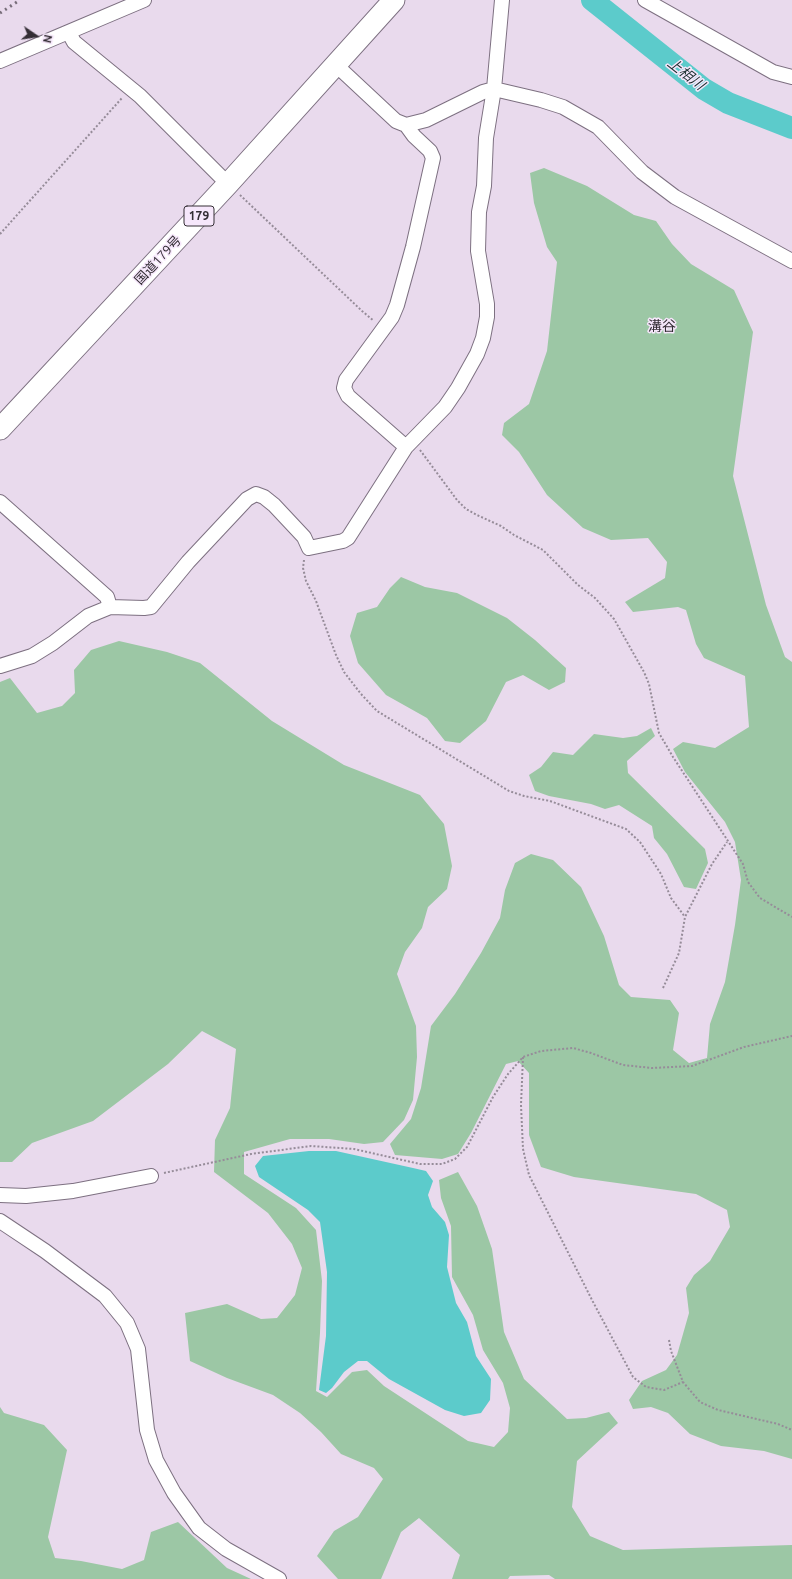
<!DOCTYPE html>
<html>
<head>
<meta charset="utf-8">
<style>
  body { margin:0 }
  #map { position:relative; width:792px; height:1579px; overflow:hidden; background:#e9daed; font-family:Ubuntu,sans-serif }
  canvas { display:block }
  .north { position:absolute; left:16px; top:16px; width:40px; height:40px; -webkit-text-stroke:3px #f6e7fb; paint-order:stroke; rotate:103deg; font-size:11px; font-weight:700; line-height:16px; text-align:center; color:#342e35 }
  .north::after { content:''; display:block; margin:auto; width:14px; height:18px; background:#342e35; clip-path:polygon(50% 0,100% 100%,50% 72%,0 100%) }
</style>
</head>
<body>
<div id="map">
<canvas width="792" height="1579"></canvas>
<div class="north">N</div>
</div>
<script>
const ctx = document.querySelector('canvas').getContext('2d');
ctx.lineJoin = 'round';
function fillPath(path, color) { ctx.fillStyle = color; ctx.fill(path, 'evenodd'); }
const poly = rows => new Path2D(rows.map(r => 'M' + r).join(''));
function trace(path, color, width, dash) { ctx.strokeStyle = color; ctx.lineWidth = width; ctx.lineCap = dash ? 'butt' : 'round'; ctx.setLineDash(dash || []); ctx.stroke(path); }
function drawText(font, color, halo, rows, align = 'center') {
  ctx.font = font + ' Ubuntu,"Noto Sans JP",sans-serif'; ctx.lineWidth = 3; ctx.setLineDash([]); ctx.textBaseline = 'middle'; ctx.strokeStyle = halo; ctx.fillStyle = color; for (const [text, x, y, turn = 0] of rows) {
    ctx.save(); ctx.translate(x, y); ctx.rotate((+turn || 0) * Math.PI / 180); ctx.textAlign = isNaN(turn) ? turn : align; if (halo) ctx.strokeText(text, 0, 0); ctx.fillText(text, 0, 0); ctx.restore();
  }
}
fillPath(poly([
  [544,168,587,186,634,215,656,221,672,244,691,264,734,290,753,332,733,476,766,605,785,657,792,662,792,1459,764,1451,721,1446,690,1434,668,1413,651,1407,633,1409,629,1400,642,1381,666,1370,677,1355,689,1313,686,1288,694,1275,710,1261,730,1227,727,1210,696,1194,574,1177,541,1167,529,1135,529,1073,518,1061,506,1064,471,1133,458,1154,442,1159,395,1155,390,1144,411,1119,421,1088,431,1026,455,994,481,953,500,918,505,890,515,863,531,854,553,860,581,887,604,936,619,985,631,997,670,1000,679,1013,673,1050,689,1063,707,1058,710,1024,725,982,735,925,741,880,735,842,725,822,685,772,673,749,683,742,715,748,749,727,745,676,704,658,696,644,686,610,678,607,633,612,625,602,665,578,667,562,648,538,611,540,583,528,547,495,519,452,502,435,504,423,529,404,547,351,557,262,547,247,534,203,530,173],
  [401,577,425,587,457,593,507,618,535,640,566,668,565,682,549,690,523,675,506,682,486,721,460,743,445,741,427,718,386,695,358,663,350,636,357,613,377,607,390,588],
  [119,641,167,652,200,663,272,721,344,765,420,795,444,824,452,866,447,889,428,907,422,928,405,952,397,974,416,1026,417,1057,413,1100,404,1120,383,1142,364,1144,329,1139,290,1139,244,1152,244,1174,296,1208,316,1230,322,1281,320,1333,316,1391,327,1397,352,1372,367,1370,384,1386,468,1441,494,1447,508,1432,510,1408,503,1383,483,1350,473,1315,452,1277,451,1226,441,1198,439,1180,458,1172,477,1206,492,1249,504,1332,524,1379,567,1419,586,1418,609,1412,618,1423,577,1461,572,1507,590,1536,623,1550,792,1545,792,1579,555,1579,549,1575,510,1576,508,1579,452,1579,460,1555,419,1518,401,1532,381,1579,338,1579,317,1556,334,1531,358,1517,383,1479,374,1468,341,1454,321,1432,300,1413,273,1395,227,1378,190,1361,185,1313,227,1304,261,1319,277,1318,295,1295,302,1268,292,1244,268,1213,214,1172,215,1140,230,1108,236,1049,202,1031,168,1064,93,1121,32,1143,12,1162,0,1162,0,682,10,678,37,713,62,706,75,693,74,670,91,650],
  [651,728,655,736,627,761,628,773,705,849,708,863,696,889,684,887,667,854,654,838,652,826,619,805,605,809,591,804,549,796,535,791,529,775,541,767,553,752,573,755,594,734,623,738,637,736],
  [0,1407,4,1413,44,1425,67,1450,48,1537,55,1558,81,1561,122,1569,144,1560,151,1532,178,1522,227,1568,251,1579,0,1579]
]), '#9cc7a5');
fillPath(poly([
  [309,1151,336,1151,413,1168,426,1171,433,1181,428,1195,432,1207,445,1222,449,1235,447,1267,456,1303,467,1322,476,1356,491,1379,490,1400,481,1413,464,1416,445,1410,389,1379,367,1361,358,1361,344,1372,332,1388,326,1393,319,1390,326,1336,327,1272,320,1222,308,1210,259,1177,255,1166,263,1156]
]), '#5ccbcb');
trace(poly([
  [592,0,704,89,728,103,792,128]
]), '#5ccbcb', 22);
const minor = poly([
  [645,0,773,72,792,77],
  [69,33,74,42,140,96,228,184],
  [0,61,144,0],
  [336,65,396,121,406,125,426,120,483,92,494,89,541,100,563,107,598,127,642,172,675,197,792,261],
  [406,447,348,396,344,388,346,380,392,317,397,305,413,247,433,158,430,151,414,136,406,125],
  [0,502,107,597,110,607],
  [0,666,32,656,53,643,88,616,110,607,144,608,151,607,188,562,247,499,256,494,264,497,274,505,304,537,309,548,343,541,348,538,406,447,445,407,458,388,477,354,483,338,487,317,487,304,478,251,479,212,484,186,486,138,494,89,502,0],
  [0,1195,26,1196,73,1191,151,1176],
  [0,1221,45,1251,105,1296,127,1323,138,1349,147,1430,156,1460,174,1493,199,1528,226,1549,279,1579]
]);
const highway = poly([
  [0,429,228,184,394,0]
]);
trace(minor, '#7d7081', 16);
trace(highway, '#7d7081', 23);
trace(poly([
  [240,195,362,311,374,321],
  [0,234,122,98],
  [420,450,457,500,466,509,477,515,501,526,514,535,543,550,578,585,595,598,614,619,644,672,649,684,659,733,673,757,743,864,748,882,760,898,792,917],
  [304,560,303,568,306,581,316,601,336,655,344,672,361,694,377,711,509,791,524,796,550,801,626,829,640,842,661,874,671,898,685,917],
  [663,988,679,953,685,917,712,864,727,842],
  [523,1057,521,1105,523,1149,529,1175,592,1300,633,1377,646,1387,664,1390,683,1382],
  [164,1173,251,1154,311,1146,354,1149,420,1164,442,1164,455,1159,467,1147,493,1097,508,1074,523,1057,541,1051,573,1048,591,1053,623,1065,652,1068,692,1066,744,1047,792,1036],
  [669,1340,671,1351,683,1382,700,1402,718,1410,778,1424,792,1430]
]), '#968c99', 2, [2, 2]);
trace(minor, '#fff', 14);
trace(highway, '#fff', 21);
trace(poly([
  [0,13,20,0]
]), '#776d79', 3, [2, 4]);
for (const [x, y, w] of [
  [199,216,30]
]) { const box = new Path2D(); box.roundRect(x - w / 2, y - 10, w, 20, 3); ctx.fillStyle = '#f6e7fb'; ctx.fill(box); trace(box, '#342e35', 1); }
drawText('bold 12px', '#342e35', null, [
  ["179",199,216]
]);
drawText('13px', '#342e35', '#f6e7fb', [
  ["国道179号",158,260,-47]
]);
drawText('italic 14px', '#1a2e2e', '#f6e7fb', [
  ["上相川",686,74,38]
]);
drawText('14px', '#342e35', '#f6e7fb', [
  ["溝谷",662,326]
]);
</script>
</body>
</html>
